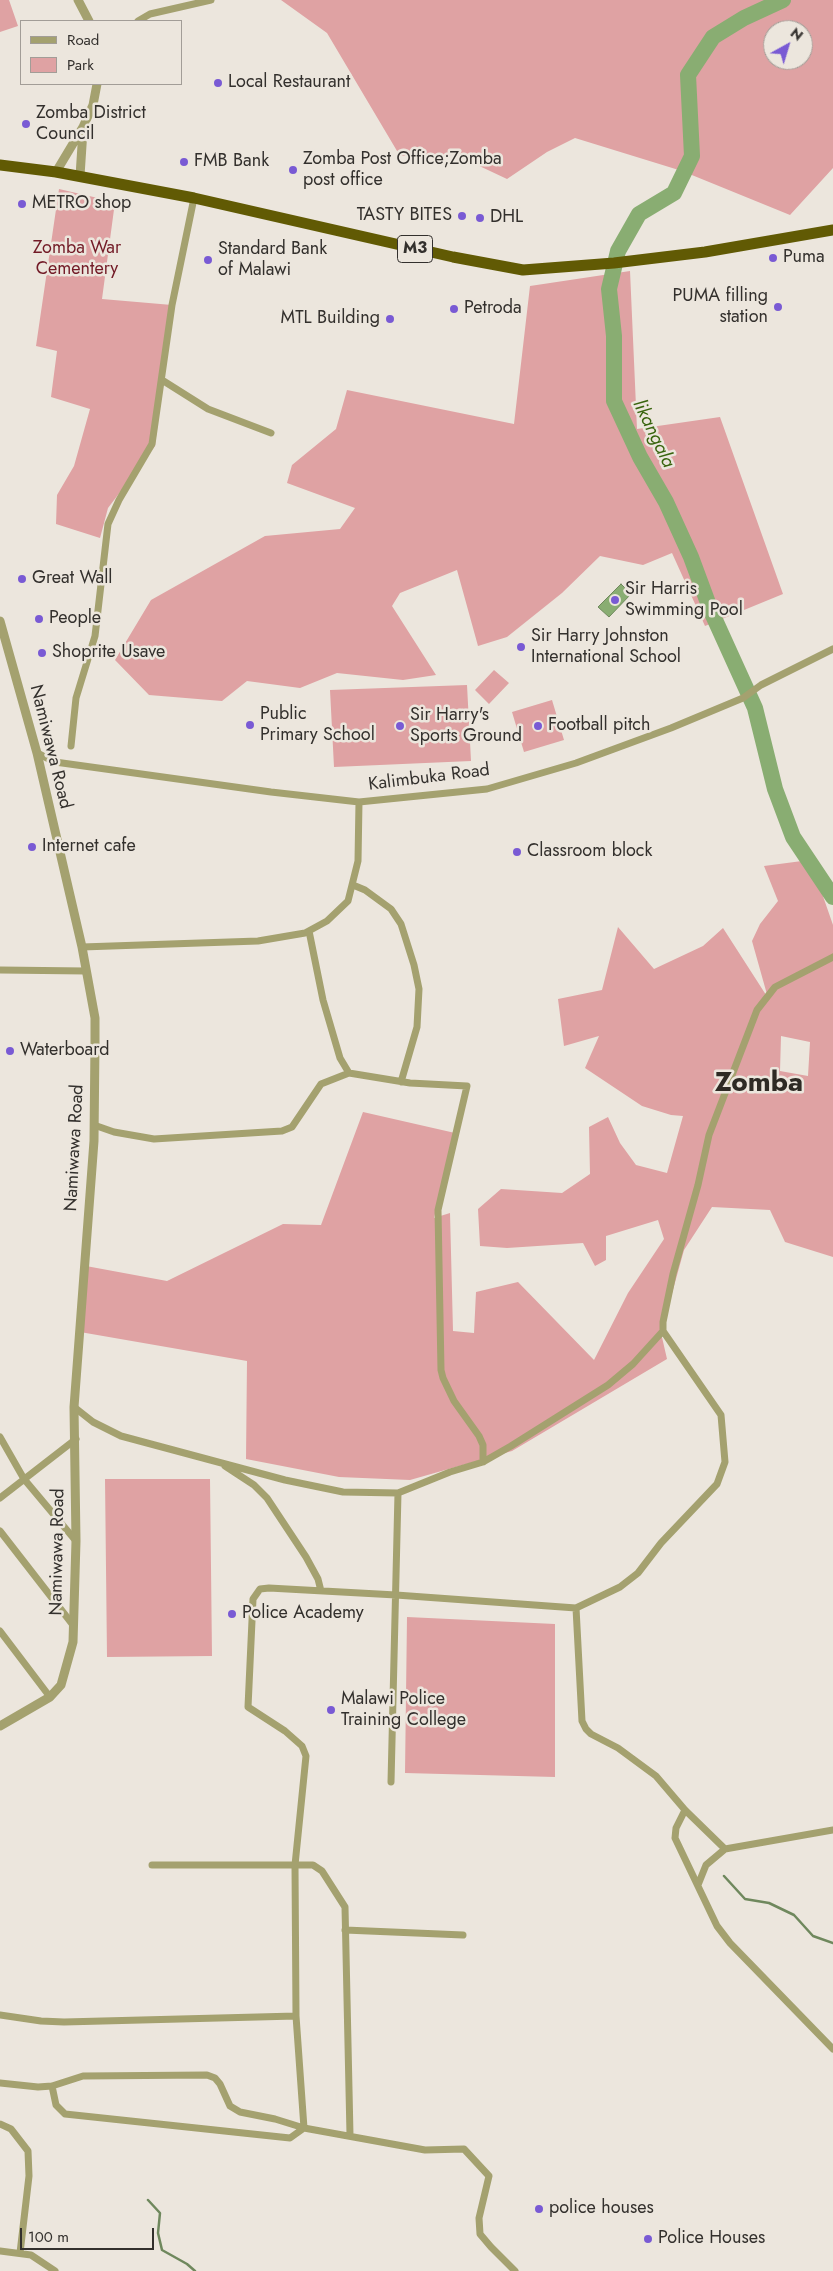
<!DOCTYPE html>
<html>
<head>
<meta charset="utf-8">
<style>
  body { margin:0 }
  #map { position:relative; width:833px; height:2271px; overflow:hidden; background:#ece6dd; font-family:Jost,sans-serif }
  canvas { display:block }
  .legend { position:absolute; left:20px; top:20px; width:162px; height:65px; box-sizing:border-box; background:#ece6dd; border:1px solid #a29d97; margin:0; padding:6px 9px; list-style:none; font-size:15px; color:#33302d }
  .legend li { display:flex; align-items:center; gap:10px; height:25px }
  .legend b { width:25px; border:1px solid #a29d97 }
  .north { position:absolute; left:763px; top:20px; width:50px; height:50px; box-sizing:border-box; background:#ece6dd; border:1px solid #a29d97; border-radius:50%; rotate:39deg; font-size:14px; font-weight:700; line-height:20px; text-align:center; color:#33302d }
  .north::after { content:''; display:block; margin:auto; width:18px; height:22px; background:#795ad4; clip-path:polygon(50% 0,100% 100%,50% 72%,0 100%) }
  .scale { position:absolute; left:20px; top:2228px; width:134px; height:22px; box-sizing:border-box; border:2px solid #33302d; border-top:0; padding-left:6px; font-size:15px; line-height:18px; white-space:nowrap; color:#33302d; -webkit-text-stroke:4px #ece6dd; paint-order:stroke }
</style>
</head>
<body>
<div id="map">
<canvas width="833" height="2271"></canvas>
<ul class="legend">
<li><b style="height:6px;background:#a4a16f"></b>Road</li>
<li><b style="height:14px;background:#dfa2a3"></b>Park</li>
</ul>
<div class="north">N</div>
<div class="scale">100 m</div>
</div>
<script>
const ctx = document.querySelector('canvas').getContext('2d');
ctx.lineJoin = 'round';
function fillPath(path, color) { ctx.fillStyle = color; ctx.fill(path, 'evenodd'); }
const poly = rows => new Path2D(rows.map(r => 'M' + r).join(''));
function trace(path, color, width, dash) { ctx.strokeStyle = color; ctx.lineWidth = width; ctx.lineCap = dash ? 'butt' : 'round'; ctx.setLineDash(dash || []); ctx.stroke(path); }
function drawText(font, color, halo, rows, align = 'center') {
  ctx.font = font + ' Jost,sans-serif'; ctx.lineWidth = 5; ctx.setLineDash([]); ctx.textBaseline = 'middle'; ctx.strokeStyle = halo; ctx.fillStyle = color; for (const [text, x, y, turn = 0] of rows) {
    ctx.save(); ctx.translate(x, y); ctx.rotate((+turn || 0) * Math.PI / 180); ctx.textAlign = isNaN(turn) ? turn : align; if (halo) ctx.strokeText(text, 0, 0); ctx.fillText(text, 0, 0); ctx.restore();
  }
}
fillPath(poly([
  [0,0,9,0,18,26,0,32],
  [281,0,833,0,833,168,790,215,682,171,575,138,547,152,507,179,456,155,400,156,327,33],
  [773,30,803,30,803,60,773,60],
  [59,189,115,202,102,299,172,305,155,446,108,508,100,538,56,524,57,495,74,466,90,409,51,397,57,351,36,346],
  [630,271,637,429,720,417,783,594,705,626,672,553,643,565,600,556,562,593,507,637,478,646,457,570,400,593,392,606,436,675,403,680,337,673,300,688,247,681,222,701,149,695,115,660,151,600,265,536,340,529,355,508,287,483,292,465,336,429,347,390,514,424,530,286],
  [494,670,509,683,489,704,475,690],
  [467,685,471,761,334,767,330,690],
  [552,700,564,740,524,752,512,712],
  [802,861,817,879,833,925,833,1257,785,1242,770,1210,712,1207,684,1250,661,1333,667,1359,512,1451,410,1480,339,1477,246,1459,247,1361,80,1332,86,1266,167,1281,283,1224,321,1225,363,1112,455,1133,434,1218,450,1213,453,1331,474,1333,476,1292,518,1282,594,1360,628,1293,664,1239,658,1220,606,1236,606,1260,595,1266,583,1243,507,1248,480,1246,478,1209,501,1189,562,1193,590,1174,589,1127,608,1117,620,1143,636,1165,667,1173,683,1116,671,1115,642,1106,585,1068,599,1036,564,1046,558,999,602,990,618,927,654,969,703,946,723,928,768,998,752,941,760,924,778,901,764,866],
  [781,1036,810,1042,808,1076,780,1071],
  [105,1479,210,1479,212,1656,107,1657],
  [407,1617,555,1624,555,1777,405,1773]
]), '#dfa2a3');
const water = poly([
  [621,584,631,594,609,617,598,607,621,584]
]);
fillPath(water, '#89ad72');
trace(water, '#6f885d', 1);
trace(poly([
  [724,1876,745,1899,769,1903,794,1915,813,1936,833,1943],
  [148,2200,160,2213,158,2233,162,2250,187,2264,195,2271]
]), '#6f885d', 2.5);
trace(poly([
  [783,0,744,18,713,37,688,75,692,156,674,193,639,214,618,251,609,289,614,336,614,401,640,457,666,502,691,557,711,611,755,708,775,789,793,837,833,897]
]), '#89ad72', 16);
trace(poly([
  [138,21,150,14,211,0],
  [162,380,208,409,271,433],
  [71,746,76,698,95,636,108,524,119,500,152,444,172,305,194,198],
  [37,753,55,762,271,792,359,802,487,789,576,763,671,728,743,698,761,685,833,649],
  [353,885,365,890,391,909,401,924,414,965,419,989,417,1027,401,1082],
  [309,931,323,1000,340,1058,349,1073],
  [82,947,258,941,305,933,327,921,348,901,358,861,359,802],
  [0,970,86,971],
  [94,1125,114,1132,154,1139,282,1131,292,1127,321,1084,349,1073,410,1083,467,1086,438,1210,441,1370,443,1378,454,1401,479,1436,483,1445,483,1462],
  [74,1407,93,1422,121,1436,285,1480,343,1492,398,1493,450,1472,483,1462,511,1446,608,1385,633,1364,663,1331,663,1322,673,1274,698,1185,709,1135,757,1010,775,987,833,957],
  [0,1437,24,1479,76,1541],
  [225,1466,254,1485,267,1498,306,1557,318,1579,321,1591],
  [0,1498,76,1439],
  [0,1531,73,1625],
  [576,1608,620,1587,638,1573,661,1543,717,1484,725,1462,721,1415,663,1331],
  [0,1631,50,1697],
  [391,1782,398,1493],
  [685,1810,676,1828,675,1838,717,1926,730,1943,833,2049],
  [152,1865,313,1865,322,1871,345,1907,350,2135],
  [698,1885,706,1865,725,1849,833,1830],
  [345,1930,463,1935],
  [0,2015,41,2021,64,2022,296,2016],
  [0,2083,38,2087,52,2086,83,2076,207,2075,215,2078,220,2084,230,2106,240,2112,275,2119,304,2128,425,2150,464,2149,489,2176,479,2218,480,2234,491,2247,515,2271],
  [52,2086,56,2105,65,2114,290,2138,304,2128,296,2016,295,1865,306,1756,302,1746,285,1731,248,1707,253,1599,260,1589,269,1588,396,1595,576,1608,582,1721,586,1729,591,1734,618,1748,656,1776,685,1810,725,1849],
  [0,2124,11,2129,28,2151,29,2176,20,2253],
  [0,2251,31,2255,55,2271]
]), '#a4a16f', 7);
trace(poly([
  [78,0,89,21],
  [56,172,83,127,93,105,97,84],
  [80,176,83,130],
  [0,621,37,753,82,947,95,1018,95,1042,94,1141,74,1407,76,1541,73,1642,61,1685,50,1697,0,1726]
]), '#a4a16f', 9);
trace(poly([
  [0,165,56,172,194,198,453,257,523,270,614,263,705,252,833,230]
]), '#615a04', 11);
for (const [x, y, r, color] of [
  [218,83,5,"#795ad4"],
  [26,124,5,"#795ad4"],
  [184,162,5,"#795ad4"],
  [293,170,5,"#795ad4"],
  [22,204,5,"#795ad4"],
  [462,216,5,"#795ad4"],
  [480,218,5,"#795ad4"],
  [773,258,5,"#795ad4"],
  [208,260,5,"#795ad4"],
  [778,307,5,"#795ad4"],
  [454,309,5,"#795ad4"],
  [390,319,5,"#795ad4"],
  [22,579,5,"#795ad4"],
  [615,600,5,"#795ad4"],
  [39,619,5,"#795ad4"],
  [521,647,5,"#795ad4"],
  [42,653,5,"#795ad4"],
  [250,725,5,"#795ad4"],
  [400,726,5,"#795ad4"],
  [538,726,5,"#795ad4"],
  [32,847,5,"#795ad4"],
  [517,852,5,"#795ad4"],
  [10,1051,5,"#795ad4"],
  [232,1614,5,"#795ad4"],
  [331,1710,5,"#795ad4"],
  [539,2209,5,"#795ad4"],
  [648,2239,5,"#795ad4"]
]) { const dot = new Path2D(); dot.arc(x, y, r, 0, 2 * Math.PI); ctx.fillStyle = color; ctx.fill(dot); trace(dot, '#ece6dd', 2); }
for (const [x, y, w] of [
  [415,249,35]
]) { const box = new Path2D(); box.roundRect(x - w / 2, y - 13.5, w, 27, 4); ctx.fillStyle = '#ece6dd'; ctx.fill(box); trace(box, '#33302d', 1); }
drawText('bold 16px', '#33302d', null, [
  ["M3",415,249]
]);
drawText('18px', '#33302d', '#ece6dd', [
  ["Local Restaurant",228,83],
  ["Zomba District",36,114],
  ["Council",36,135],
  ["Zomba Post Office;Zomba",303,160],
  ["post office",303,181],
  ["FMB Bank",194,162],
  ["METRO shop",32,204],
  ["TASTY BITES",452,216,"right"],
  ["DHL",490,218],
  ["Standard Bank",218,250],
  ["of Malawi",218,271],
  ["Puma",783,258],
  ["PUMA filling",768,297,"right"],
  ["station",768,318,"right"],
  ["Petroda",464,309],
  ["MTL Building",380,319,"right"],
  ["Great Wall",32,579],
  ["Sir Harris",625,590],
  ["Swimming Pool",625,611],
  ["People",49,619],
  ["Sir Harry Johnston",531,637],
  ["International School",531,658],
  ["Shoprite Usave",52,653],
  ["Public",260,715],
  ["Primary School",260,736],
  ["Sir Harry's",410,716],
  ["Sports Ground",410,737],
  ["Football pitch",548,726],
  ["Internet cafe",42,847],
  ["Classroom block",527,852],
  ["Waterboard",20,1051],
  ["Police Academy",242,1614],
  ["Malawi Police",341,1700],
  ["Training College",341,1721],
  ["police houses",549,2209],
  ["Police Houses",658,2239]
], 'left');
drawText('18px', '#721a26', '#ece6dd', [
  ["Zomba War",77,249],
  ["Cementery",77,270]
]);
drawText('18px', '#33302d', '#ece6dd', [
  ["Namiwawa Road",50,747,76],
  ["Kalimbuka Road",429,778,-7],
  ["Namiwawa Road",75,1148,-87],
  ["Namiwawa Road",58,1552,-89]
]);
drawText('italic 19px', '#38640e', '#ece6dd', [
  ["likangala",653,434,64]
]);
drawText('bold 28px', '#2e2a24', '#ece6dd', [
  ["Zomba",759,1084]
]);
</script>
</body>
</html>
